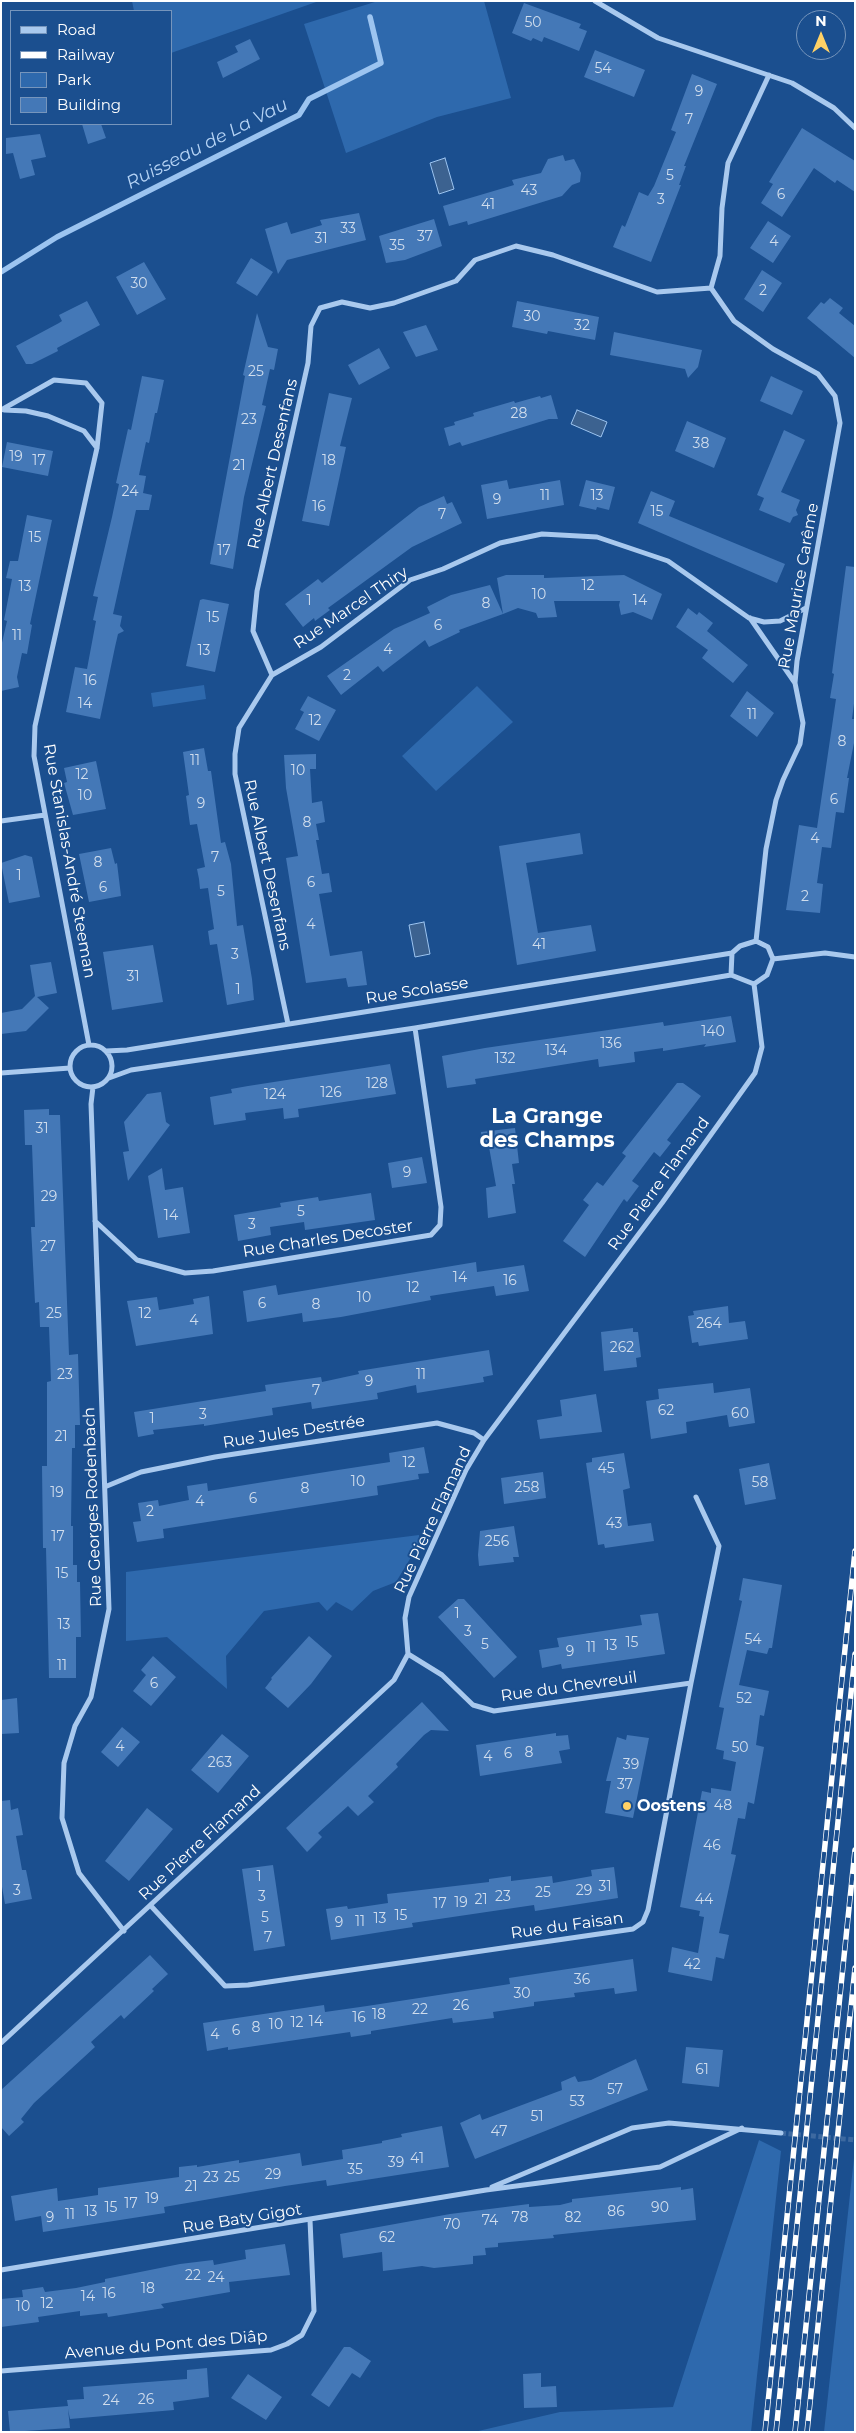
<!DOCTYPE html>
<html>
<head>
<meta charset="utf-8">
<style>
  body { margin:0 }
  #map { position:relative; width:856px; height:2433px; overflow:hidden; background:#1b4f8f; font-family:Montserrat,sans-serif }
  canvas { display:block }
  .frame { position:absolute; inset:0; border:2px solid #fff; pointer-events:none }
  .legend { position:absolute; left:10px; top:10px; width:162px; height:115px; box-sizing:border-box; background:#1b4f8f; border:1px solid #7695bc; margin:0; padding:6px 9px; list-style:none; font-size:15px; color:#fff }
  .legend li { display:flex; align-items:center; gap:10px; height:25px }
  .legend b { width:25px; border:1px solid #7695bc }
  .north { position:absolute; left:796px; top:10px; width:50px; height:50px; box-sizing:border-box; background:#1b4f8f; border:1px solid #7695bc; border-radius:50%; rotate:0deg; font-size:14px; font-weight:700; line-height:20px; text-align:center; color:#fff }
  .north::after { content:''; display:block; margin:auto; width:18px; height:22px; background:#ffd166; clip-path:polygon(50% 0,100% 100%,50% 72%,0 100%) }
</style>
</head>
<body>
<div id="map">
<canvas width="856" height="2433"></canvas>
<div class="frame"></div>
<ul class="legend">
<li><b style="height:6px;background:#a9c9ee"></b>Road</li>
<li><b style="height:6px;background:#fff"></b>Railway</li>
<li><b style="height:14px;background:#2e69ad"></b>Park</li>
<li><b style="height:14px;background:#4478b7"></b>Building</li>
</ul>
<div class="north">N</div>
</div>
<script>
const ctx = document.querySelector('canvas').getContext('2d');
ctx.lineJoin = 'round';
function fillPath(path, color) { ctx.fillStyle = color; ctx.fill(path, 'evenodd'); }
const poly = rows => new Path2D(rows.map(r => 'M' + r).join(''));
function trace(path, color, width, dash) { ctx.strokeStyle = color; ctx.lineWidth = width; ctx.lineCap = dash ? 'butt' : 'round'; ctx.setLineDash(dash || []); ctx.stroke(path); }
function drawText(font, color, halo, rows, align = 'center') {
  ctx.font = font + ' Montserrat,sans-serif'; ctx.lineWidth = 4; ctx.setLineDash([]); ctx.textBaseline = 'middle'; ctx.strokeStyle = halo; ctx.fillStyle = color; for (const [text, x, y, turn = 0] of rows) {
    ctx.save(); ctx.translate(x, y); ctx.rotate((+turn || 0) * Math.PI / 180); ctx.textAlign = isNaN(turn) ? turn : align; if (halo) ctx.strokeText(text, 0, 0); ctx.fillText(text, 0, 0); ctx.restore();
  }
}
fillPath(poly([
  [132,1,319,1,171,53,171,11,134,11],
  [378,1,484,1,511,98,437,117,346,153,304,24],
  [204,685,206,699,153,707,151,693],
  [477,686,513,722,436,791,402,756],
  [419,1535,419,1544,396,1582,373,1591,352,1611,336,1602,327,1611,319,1602,264,1611,226,1656,227,1689,167,1637,126,1641,126,1572],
  [759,2140,781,2151,751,2432,474,2432,560,2412,673,2407],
  [854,2158,855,2432,824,2432]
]), '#2e69ad');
const water = poly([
  [445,158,454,189,439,194,430,163,445,158],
  [577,410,607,422,601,437,571,424,577,410],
  [424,922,430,954,415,957,409,925,424,922]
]);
fillPath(water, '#3c6290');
trace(water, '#9cc4f0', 1);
trace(poly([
  [1,272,57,237,299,115,309,99,381,63,370,17]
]), '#9cc4f0', 5.5);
fillPath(poly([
  [524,3,581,24,579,28,587,31,579,51,544,37,542,42,533,38,531,41,512,33],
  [250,39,260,59,223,78,217,62,238,52,235,46],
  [595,50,645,70,634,97,584,77],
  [692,74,717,84,684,166,686,166,679,185,681,185,651,262,613,247,622,225,625,227,639,192,648,196,654,186,676,132,671,130],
  [82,124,101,124,106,138,88,144],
  [802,128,855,161,855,192,837,180,835,183,814,168,782,217,761,203,773,184,769,182],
  [40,134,46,157,31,160,35,175,20,179,13,153,6,154,6,138],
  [563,155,565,161,574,159,581,173,580,182,572,185,562,196,468,225,467,221,449,226,443,206,514,185,512,180,541,173,548,159],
  [359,213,366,240,287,260,278,274,265,229,287,222,291,234,322,225,320,220],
  [434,219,442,246,405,260,386,263,379,236],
  [768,221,791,236,773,263,750,248],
  [251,258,273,272,257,296,236,283],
  [144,262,166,299,137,315,116,277],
  [762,270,782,283,763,312,744,299],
  [830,298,843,308,839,313,855,326,855,358,807,318,821,302,824,304],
  [87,301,100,325,57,348,58,351,32,364,26,364,16,346,59,323,62,321,59,315],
  [517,301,599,317,595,340,548,331,547,334,512,327],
  [257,313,268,347,278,349,274,370,270,369,262,405,266,406,244,497,233,569,210,564,245,376,243,375],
  [426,325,438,350,416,357,403,332],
  [614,332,702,350,698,367,688,378,685,369,610,355],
  [379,348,390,368,359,385,348,365],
  [142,376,164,380,157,413,155,413,149,443,146,442,139,475,146,476,143,493,152,495,149,510,136,510,113,614,122,616,120,626,124,631,118,634,115,647,100,719,66,712,75,667,87,669,96,621,93,620,98,597,93,596,112,517,119,484,116,483,128,429,131,430],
  [771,376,803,391,792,415,760,401],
  [329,393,352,398,340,446,346,447,329,526,302,521],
  [551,395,558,419,549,419,462,446,460,442,449,446,444,428,455,425,454,422,474,416,473,413,514,401,515,403,540,396,541,398],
  [687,421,726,438,714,468,675,451],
  [784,430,805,440,781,492,800,500,796,510,798,515,793,517,790,523,759,510,764,498,757,495],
  [7,442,53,451,48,476,2,467],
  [507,480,509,489,560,480,564,505,487,519,481,485],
  [586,480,615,487,609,510,597,507,596,510,579,506],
  [651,491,675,501,669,516,785,564,777,583,638,523],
  [444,496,447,504,452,502,462,523,412,547,328,608,330,610,315,621,314,618,303,627,285,604,318,579,322,583,419,507],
  [27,515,52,520,30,624,32,625,27,654,22,653,17,677,19,687,1,691,1,647,7,621,4,620,12,579,6,578,10,561,18,561],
  [846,566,855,567,855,696,852,719,855,719,855,738,847,778,849,778,844,813,836,812,831,848,822,847,817,883,823,884,820,913,786,910,799,825,817,828,836,699,830,698,834,674,832,673],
  [506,575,544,575,544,578,624,575,662,594,652,620,633,612,621,615,619,605,620,601,554,601,557,617,538,618,536,613,518,608,503,614,497,578],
  [490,585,503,614,459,630,460,632,429,647,425,640,383,672,378,666,341,695,327,676,394,629,430,613,427,607,451,595],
  [203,599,229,604,215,672,186,666,200,600],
  [688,608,697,615,699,612,713,623,707,631,748,665,733,683,702,658,708,650,676,627],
  [747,691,774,713,757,737,730,716],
  [308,696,336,710,319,741,295,729,304,712,300,710],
  [204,748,208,771,211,771,221,843,225,842,231,864,237,926,243,925,252,979,254,1000,227,1005,217,944,210,945,208,931,214,929,208,888,200,889,199,879,197,869,205,867,197,824,190,825,186,796,189,795,183,752],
  [316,754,316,769,310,769,312,803,322,801,325,822,316,824,319,840,316,840,322,874,329,873,332,892,319,894,330,956,362,951,367,985,348,987,346,978,306,983,286,858,298,856,286,788,284,755],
  [96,761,106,809,73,815,64,783,67,782,64,768],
  [580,833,583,854,526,863,538,933,591,925,596,951,517,965,499,846],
  [111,848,115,864,117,863,121,896,89,902,79,854],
  [25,855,32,857,40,897,9,903,1,863],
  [153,945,163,1002,112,1010,103,952],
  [51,962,57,993,37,997,49,1008,26,1031,1,1034,1,1013,22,1009,35,996,30,965],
  [731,1016,736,1042,704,1047,706,1044,663,1051,663,1048,634,1052,635,1062,599,1067,598,1059,475,1079,476,1084,447,1088,442,1056,485,1048,663,1022,664,1026],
  [390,1064,396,1094,298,1109,299,1117,284,1119,283,1108,245,1113,246,1120,214,1125,210,1097,232,1093,231,1089,248,1086],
  [677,1083,683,1083,701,1096,667,1140,671,1143,660,1157,654,1152,632,1181,639,1186,627,1202,624,1199,585,1257,563,1241,589,1205,583,1200,597,1182,603,1186,626,1156,622,1153],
  [161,1092,166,1122,170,1125,128,1181,123,1152,129,1151,124,1122,147,1094],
  [49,1109,49,1115,60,1115,69,1355,78,1354,80,1425,75,1425,75,1448,72,1448,71,1526,73,1526,73,1565,77,1565,77,1582,80,1582,81,1637,76,1637,76,1678,49,1678,46,1548,43,1548,42,1466,47,1466,47,1382,51,1381,49,1327,40,1327,39,1302,35,1303,31,1227,35,1227,32,1145,25,1145,24,1110],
  [515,1128,519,1163,512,1164,515,1184,512,1184,516,1213,488,1218,486,1188,496,1186,489,1147,483,1147,481,1132],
  [422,1157,427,1183,392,1188,388,1163],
  [162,1168,165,1190,183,1187,190,1233,158,1238,148,1176],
  [371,1193,375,1220,305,1230,304,1222,270,1227,271,1235,238,1241,234,1215,281,1207,280,1203,318,1197,319,1201],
  [476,1262,477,1272,524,1265,529,1291,496,1296,494,1286,430,1296,431,1300,341,1317,303,1322,302,1313,247,1322,243,1291,276,1285,278,1295],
  [209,1296,213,1334,136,1346,127,1301,157,1297,159,1310,194,1304,193,1299],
  [728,1306,729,1323,745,1321,748,1339,699,1346,698,1342,692,1343,688,1316,694,1315,693,1311],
  [633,1328,633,1332,638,1332,641,1357,636,1358,637,1367,604,1371,601,1332],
  [489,1350,493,1375,483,1377,484,1382,417,1393,416,1385,377,1393,378,1399,312,1409,311,1402,272,1408,273,1415,204,1426,204,1424,153,1430,154,1434,138,1437,134,1412,266,1391,265,1385,321,1377,322,1382,359,1374,358,1371],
  [713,1383,714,1393,750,1388,755,1423,729,1427,727,1415,686,1422,687,1433,651,1439,646,1401,659,1399,658,1389],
  [596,1394,602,1432,540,1439,537,1420,562,1416,560,1400],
  [424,1447,429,1473,418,1474,419,1479,377,1486,378,1495,163,1529,164,1538,137,1542,133,1522,141,1521,138,1503,158,1500,159,1506,189,1500,187,1486,207,1483,208,1491,338,1470,390,1462,389,1453],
  [624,1453,630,1488,623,1490,628,1526,651,1523,654,1541,605,1548,604,1544,598,1545,586,1463,592,1462,592,1458],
  [769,1463,776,1499,745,1505,739,1469],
  [543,1472,546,1498,504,1504,501,1478],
  [514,1526,519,1557,513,1557,514,1562,479,1566,478,1555,480,1531],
  [743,1578,782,1585,772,1648,769,1648,767,1654,747,1650,739,1685,769,1691,764,1716,760,1715,756,1745,764,1747,754,1804,748,1802,745,1819,738,1818,731,1854,736,1855,719,1933,729,1935,724,1959,716,1957,712,1981,668,1972,672,1947,698,1953,704,1917,699,1916,700,1911,680,1907,702,1791,711,1793,711,1788,731,1791,736,1762,723,1759,724,1751,716,1749,724,1708,719,1707,742,1601,739,1600],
  [458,1599,464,1599,517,1657,494,1678,438,1617],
  [658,1613,665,1654,562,1669,561,1664,542,1668,539,1650,559,1647,557,1638,642,1625,640,1615],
  [309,1636,332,1656,311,1684,288,1708,265,1688,272,1679,271,1678],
  [153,1656,176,1677,151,1706,133,1691,146,1675,141,1670],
  [17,1698,19,1733,1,1734,1,1700],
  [422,1702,449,1731,431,1730,424,1735,396,1764,398,1767,368,1796,374,1802,358,1816,348,1806,318,1833,322,1837,307,1852,286,1828],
  [122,1727,140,1742,118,1767,101,1752],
  [556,1733,556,1736,568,1735,570,1749,559,1751,562,1763,480,1776,476,1745],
  [222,1734,249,1756,218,1793,191,1770],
  [627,1735,649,1738,633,1818,605,1813,611,1781,606,1781,617,1737,626,1740],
  [10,1800,11,1810,18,1808,23,1835,16,1836,22,1870,26,1870,32,1899,5,1904,1,1881,1,1801],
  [147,1808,173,1829,129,1881,105,1861],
  [273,1865,285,1946,254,1951,242,1869],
  [614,1867,618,1898,535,1911,534,1905,412,1923,413,1927,331,1940,326,1909,347,1906,348,1909,388,1903,387,1894,489,1882,489,1879,511,1876,511,1881,552,1876,553,1883,592,1876,591,1870],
  [150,1955,168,1974,152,1989,154,1991,124,2019,121,2015,91,2042,95,2047,34,2103,21,2119,24,2122,9,2136,1,2127,1,2090],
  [633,1959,637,1991,615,1994,614,1988,574,1993,575,1997,534,2002,534,2006,493,2012,494,2018,453,2023,452,2018,371,2031,371,2034,351,2037,350,2032,228,2050,228,2047,207,2051,203,2023,324,2005,325,2012,367,2006,510,1984,509,1978],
  [686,2047,723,2050,719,2087,682,2083],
  [636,2059,648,2090,475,2159,460,2123,480,2114,482,2120,562,2090,561,2082,575,2076,578,2082,591,2080],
  [442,2126,449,2167,327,2186,326,2180,285,2186,164,2207,165,2213,43,2232,41,2216,15,2221,11,2196,57,2188,58,2201,98,2195,98,2188,179,2177,179,2167,197,2165,197,2167,239,2160,239,2163,300,2153,302,2166,343,2159,342,2150,382,2143,382,2141,402,2137,401,2134],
  [681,2187,681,2190,693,2188,696,2220,553,2235,554,2238,498,2243,498,2247,485,2248,486,2255,473,2256,473,2264,454,2266,434,2268,422,2266,383,2271,382,2252,343,2258,340,2234,450,2214,529,2204,529,2207,560,2205,572,2202,572,2199],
  [285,2244,290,2275,229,2282,230,2292,161,2304,164,2308,108,2317,107,2313,80,2316,80,2311,38,2317,39,2322,1,2327,1,2299,23,2297,22,2290,43,2287,45,2292,76,2288,105,2282,105,2279,180,2264,213,2260,214,2265,246,2259,245,2250],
  [344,2347,350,2347,371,2361,360,2378,352,2373,329,2407,311,2395],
  [207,2368,209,2397,173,2402,174,2410,70,2419,68,2409,70,2428,10,2432,8,2411,68,2406,67,2400,84,2399,83,2387,187,2379,187,2370],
  [541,2373,541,2387,556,2386,557,2407,524,2408,523,2374],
  [248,2374,282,2397,266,2420,231,2398]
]), '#4478b7');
trace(poly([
  [781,2133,855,2140]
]), '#3d69a0', 5, [5, 2.5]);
trace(poly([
  [595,1,658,38,792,83,834,108,855,128],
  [711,288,734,321,773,349,818,374,835,396,840,423,797,661,795,683,803,723,800,744,783,780,776,800,766,849,756,941],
  [711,288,720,256,722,208,728,163,769,75],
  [1,410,54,380,86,383,102,403,97,448,35,726,34,756,89,1045],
  [4,410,26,411,48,416,84,431,97,448],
  [750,618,795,683],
  [272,675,321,647,410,580,443,569,500,543,542,534,597,537,668,561,749,618,764,622,780,621,806,608],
  [1,821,45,815],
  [756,941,768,947,773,959,767,975,754,984,731,975,732,953,740,946,756,941],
  [773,959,825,953,855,957],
  [288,1024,235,774,235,754,239,728,272,675,253,631,257,591,308,363,311,326,320,308,342,302,370,308,394,303,456,281,475,260,516,246,553,255,657,292,711,288],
  '70 1066a21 21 0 1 1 42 0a21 21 0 1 1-42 0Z',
  [106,1051,127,1050,732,953],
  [1,1073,70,1068],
  [109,1078,131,1070,415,1028,731,975],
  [93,1087,91,1104,109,1609,91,1697,75,1726,64,1763,62,1818,79,1873,124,1931],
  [95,1221,137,1260,185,1273,213,1271,431,1235,440,1225,441,1207,415,1028],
  [107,1486,141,1472,215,1457,437,1423,474,1433,484,1440],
  [408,1654,442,1675,473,1705,494,1711,691,1683],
  [151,1906,225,1986,248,1985,633,1929,643,1922,648,1910,691,1683,719,1546,696,1497],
  [1,2043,394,1680,408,1654,405,1618,409,1597,466,1470,484,1440,662,1203,755,1073,762,1047,754,984],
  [492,2187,632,2128,669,2123,781,2133],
  [1,2270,486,2190,660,2167,742,2128],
  [1,2371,271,2350,287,2344,302,2335,314,2311,310,2220]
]), '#a9c9ee', 5);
const rail = poly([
  [765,2432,855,1551],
  [776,2432,855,1654],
  [795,2432,855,1850],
  [807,2432,855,1968]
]);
trace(rail, '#fff', 5.5);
trace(rail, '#1b4f8f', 4, [11]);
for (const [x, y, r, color] of [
  [627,1806,5,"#ffd166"]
]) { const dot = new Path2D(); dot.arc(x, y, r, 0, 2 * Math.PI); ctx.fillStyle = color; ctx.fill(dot); trace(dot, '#1b4f8f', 2); }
drawText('14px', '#d0dded', null, [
  ["50",533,23],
  ["54",603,69],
  ["9",699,92],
  ["7",689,120],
  ["5",670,176],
  ["43",529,191],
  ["6",781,195],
  ["3",661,200],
  ["41",488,205],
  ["33",348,229],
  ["37",425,237],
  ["31",321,239],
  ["4",774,242],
  ["35",397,246],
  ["30",139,284],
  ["2",763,291],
  ["30",532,317],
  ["32",582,326],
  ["25",256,372],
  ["28",519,414],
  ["23",249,420],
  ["38",701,444],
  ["19",16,457],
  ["17",39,461],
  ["18",329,461],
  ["21",239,466],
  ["24",130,492],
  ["11",545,496],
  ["13",597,496],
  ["9",497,500],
  ["16",319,507],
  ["15",657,512],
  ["7",442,515],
  ["15",35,538],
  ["17",224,551],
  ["12",588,586],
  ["13",25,587],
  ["10",539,595],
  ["1",309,601],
  ["14",640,601],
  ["8",486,604],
  ["15",213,618],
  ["6",438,626],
  ["11",17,636],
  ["4",388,650],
  ["13",204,651],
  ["2",347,676],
  ["16",90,681],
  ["14",85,704],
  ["11",752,715],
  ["12",315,721],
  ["8",842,742],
  ["11",195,761],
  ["10",298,771],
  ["12",82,775],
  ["10",85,796],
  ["6",834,800],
  ["9",201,804],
  ["8",307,823],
  ["4",815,839],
  ["7",215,858],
  ["8",98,863],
  ["1",19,876],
  ["6",311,883],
  ["6",103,888],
  ["5",221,892],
  ["2",805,897],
  ["4",311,925],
  ["41",539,945],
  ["3",235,955],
  ["31",133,977],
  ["1",238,990],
  ["140",713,1032],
  ["136",611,1044],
  ["134",556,1051],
  ["132",505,1059],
  ["128",377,1084],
  ["126",331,1093],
  ["124",275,1095],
  ["31",42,1129],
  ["9",407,1173],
  ["29",49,1197],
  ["5",301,1212],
  ["14",171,1216],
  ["3",252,1225],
  ["27",48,1247],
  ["14",460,1278],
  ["16",510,1281],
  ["12",413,1288],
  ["10",364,1298],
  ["6",262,1304],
  ["8",316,1305],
  ["25",54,1314],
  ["12",145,1314],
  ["4",194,1321],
  ["264",709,1324],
  ["262",622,1348],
  ["23",65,1375],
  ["11",421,1375],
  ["9",369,1382],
  ["7",316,1391],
  ["62",666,1411],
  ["60",740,1414],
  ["3",203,1415],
  ["1",152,1419],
  ["21",61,1437],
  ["12",409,1463],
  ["45",606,1469],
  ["10",358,1482],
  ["58",760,1483],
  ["258",527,1488],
  ["8",305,1489],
  ["19",57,1493],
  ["6",253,1499],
  ["4",200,1502],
  ["2",150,1512],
  ["43",614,1524],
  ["17",58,1537],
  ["256",497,1542],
  ["15",62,1574],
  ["1",457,1614],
  ["13",64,1625],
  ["3",468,1632],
  ["54",753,1640],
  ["15",632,1643],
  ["5",485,1645],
  ["13",611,1646],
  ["11",591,1648],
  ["9",570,1652],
  ["11",62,1666],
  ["6",154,1684],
  ["52",744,1699],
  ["4",120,1747],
  ["50",740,1748],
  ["8",529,1753],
  ["6",508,1754],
  ["4",488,1757],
  ["263",220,1763],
  ["39",631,1765],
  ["37",625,1785],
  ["48",723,1806],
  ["46",712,1846],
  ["1",259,1877],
  ["31",605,1887],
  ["3",17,1891],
  ["29",584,1891],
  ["25",543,1893],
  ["3",262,1897],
  ["23",503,1897],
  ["21",481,1900],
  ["44",704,1900],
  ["19",461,1903],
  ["17",440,1904],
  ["15",401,1916],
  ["5",265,1918],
  ["13",380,1919],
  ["11",360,1922],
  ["9",339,1923],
  ["7",268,1938],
  ["42",692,1965],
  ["36",582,1980],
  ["30",522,1994],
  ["26",461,2006],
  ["22",420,2010],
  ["18",379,2015],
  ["16",359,2018],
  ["14",316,2022],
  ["12",297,2023],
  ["10",276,2025],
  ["8",256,2028],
  ["6",236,2031],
  ["4",215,2035],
  ["61",702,2070],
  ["57",615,2090],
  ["53",577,2102],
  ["51",537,2117],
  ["47",499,2132],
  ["41",417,2159],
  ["39",396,2163],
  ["35",355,2170],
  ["29",273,2175],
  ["23",211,2178],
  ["25",232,2178],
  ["21",191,2187],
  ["19",152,2199],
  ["17",131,2204],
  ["15",111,2208],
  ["90",660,2208],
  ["13",91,2212],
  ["86",616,2212],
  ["11",70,2215],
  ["9",50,2218],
  ["78",520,2218],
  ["82",573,2218],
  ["74",490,2221],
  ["70",452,2225],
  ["62",387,2238],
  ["22",193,2276],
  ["24",216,2278],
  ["18",148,2289],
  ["16",109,2294],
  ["14",88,2297],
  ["12",47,2304],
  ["10",23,2307],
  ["26",146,2400],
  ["24",111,2401]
]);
drawText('16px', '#fff', '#1b4f8f', [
  ["Rue Albert Desenfans",273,464,-77],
  ["Rue Maurice Carême",799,586,-80],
  ["Rue Marcel Thiry",351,608,-34],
  ["Rue Stanislas-André Steeman",69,861,80],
  ["Rue Albert Desenfans",267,865,78],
  ["Rue Scolasse",417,991,-9],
  ["Rue Pierre Flamand",659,1184,-54],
  ["Rue Charles Decoster",328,1239,-9],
  ["Rue Jules Destrée",294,1432,-9],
  ["Rue Georges Rodenbach",93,1507,-92],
  ["Rue Pierre Flamand",433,1520,-65],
  ["Rue du Chevreuil",569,1687,-8],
  ["Rue Pierre Flamand",200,1843,-43],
  ["Rue du Faisan",567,1926,-8],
  ["Rue Baty Gigot",242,2219,-9],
  ["Avenue du Pont des Diâp",166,2345,-5]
]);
drawText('bold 16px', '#fff', '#1b4f8f', [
  ["Oostens",637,1806]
], 'left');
drawText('italic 18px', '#b5d3f5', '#1b4f8f', [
  ["Ruisseau de La Vau",207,144,-27]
]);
drawText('bold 21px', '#fff', '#1b4f8f', [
  ["La Grange",547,1117],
  ["des Champs",547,1141]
]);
</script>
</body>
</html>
